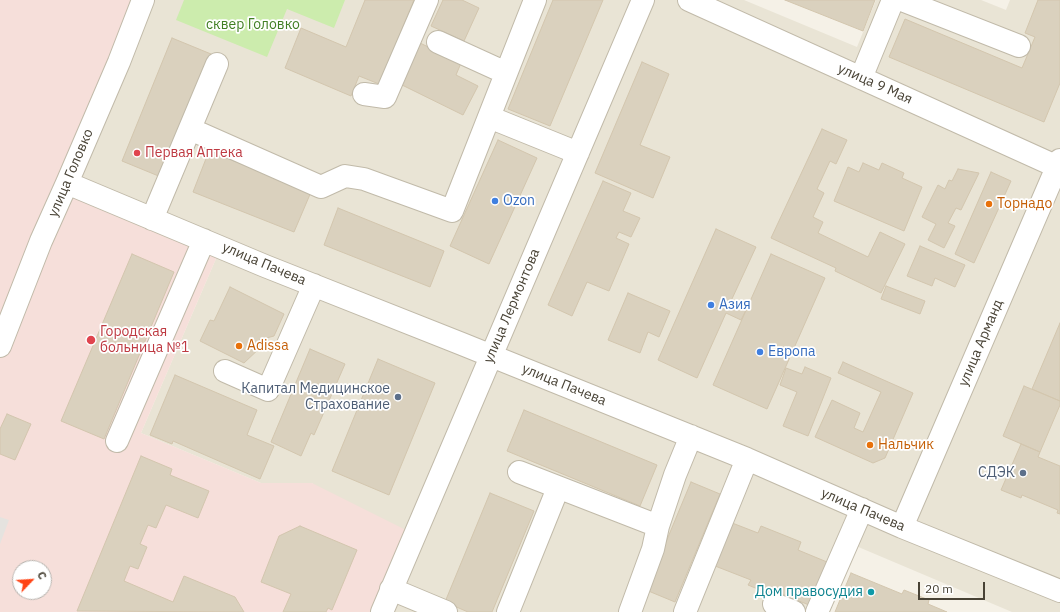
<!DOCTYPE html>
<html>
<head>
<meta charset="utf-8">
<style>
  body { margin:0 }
  #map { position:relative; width:1060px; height:612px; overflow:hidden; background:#f5f1e7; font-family:"IBM Plex Sans",sans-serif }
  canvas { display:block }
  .north { position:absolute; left:12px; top:560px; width:40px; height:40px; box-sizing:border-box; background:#fff; border:1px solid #b6b3ae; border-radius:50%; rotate:65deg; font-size:11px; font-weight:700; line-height:16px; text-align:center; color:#484235 }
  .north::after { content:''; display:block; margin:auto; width:14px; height:18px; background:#ff4314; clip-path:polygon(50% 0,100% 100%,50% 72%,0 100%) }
  .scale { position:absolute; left:918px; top:582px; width:67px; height:18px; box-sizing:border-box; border:2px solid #484235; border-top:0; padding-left:5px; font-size:12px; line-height:14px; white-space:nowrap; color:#484235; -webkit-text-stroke:3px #fff; paint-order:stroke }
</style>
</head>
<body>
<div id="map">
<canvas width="1060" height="612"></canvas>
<div class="north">С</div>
<div class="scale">20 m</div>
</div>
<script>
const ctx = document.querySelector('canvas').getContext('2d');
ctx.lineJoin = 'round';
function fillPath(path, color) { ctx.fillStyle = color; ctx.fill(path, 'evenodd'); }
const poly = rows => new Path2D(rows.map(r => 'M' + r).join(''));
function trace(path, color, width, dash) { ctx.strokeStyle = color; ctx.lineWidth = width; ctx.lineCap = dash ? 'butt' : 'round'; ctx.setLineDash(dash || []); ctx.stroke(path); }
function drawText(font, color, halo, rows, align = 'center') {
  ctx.font = font + ' "IBM Plex Sans",sans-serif'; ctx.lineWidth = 3.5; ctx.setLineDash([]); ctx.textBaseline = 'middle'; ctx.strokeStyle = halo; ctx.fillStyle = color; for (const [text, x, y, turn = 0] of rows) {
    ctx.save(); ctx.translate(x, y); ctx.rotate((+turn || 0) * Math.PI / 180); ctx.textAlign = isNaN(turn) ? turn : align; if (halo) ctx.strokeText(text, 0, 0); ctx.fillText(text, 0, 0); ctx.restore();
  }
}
fillPath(poly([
  [143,0,744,0,857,47,876,0,981,0,1006,10,1010,0,1060,0,1060,612,1012,612,856,546,827,612,382,612,312,483,261,483,141,433,221,247,67,183]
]), '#e9e4d5');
fillPath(poly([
  [0,0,143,0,67,183,221,247,141,433,261,483,312,483,414,534,382,612,0,612],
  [20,568,44,568,44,592,20,592]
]), '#f6dfda');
fillPath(poly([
  [184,0,345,0,334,28,287,9,267,57,176,20]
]), '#ccecad');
fillPath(poly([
  [0,517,9,520,0,544]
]), '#e5e3df');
const building = poly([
  [365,0,414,0,379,84,359,76,351,96,285,68,301,28,346,47,365,0],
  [443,0,462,0,479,8,464,41,431,26,443,0],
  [553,0,603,0,550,126,508,109,553,0],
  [785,0,875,0,863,31,785,0],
  [1038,0,1060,0,1060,83,1044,122,889,57,905,19,1022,68,1035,37,1025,33,1038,0],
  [172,38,211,54,161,177,122,161,172,38],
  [420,43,461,63,456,75,478,86,463,115,400,84,420,43],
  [642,62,669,74,640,145,670,157,653,198,595,173,642,62],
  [822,129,847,140,836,164,830,161,817,189,824,193,813,217,823,222,818,233,868,257,880,232,905,244,881,293,835,271,836,268,771,238,822,129],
  [498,140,537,158,489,264,450,246,498,140],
  [209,151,311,192,294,232,193,192,209,151],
  [863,163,879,170,882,163,904,173,902,178,922,187,904,231,834,201,848,167,859,172,863,163],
  [958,169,979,173,961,210,956,208,948,223,955,226,944,248,928,240,936,224,922,217,938,185,945,189,949,180,952,181,958,169],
  [991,172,1011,181,974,263,955,254,991,172],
  [603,181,631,193,623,211,640,218,631,237,619,232,616,238,629,244,609,291,587,282,572,316,548,305,603,181],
  [338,208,444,251,430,287,324,245,338,208],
  [716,229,756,247,731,301,747,308,741,320,726,313,697,378,658,360,716,229],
  [920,246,965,265,955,287,935,278,932,286,907,276,920,246],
  [132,254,174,272,104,439,61,421,132,254],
  [771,254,825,278,767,409,713,385,771,254],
  [886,286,925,301,920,314,881,299,886,286],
  [230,287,284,314,274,336,259,340,262,346,244,363,200,341,210,320,214,321,230,287],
  [628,293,670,311,659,337,648,332,640,353,608,340,628,293],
  [1060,323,1060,401,1032,389,1060,323],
  [310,349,345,364,314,435,311,433,301,456,271,442,310,349],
  [378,359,435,383,389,495,332,471,378,359],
  [843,362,913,393,885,458,873,463,815,437,832,400,860,413,854,428,863,432,881,392,838,373,843,362],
  [805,367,831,378,808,436,783,426,797,392,780,385,786,368,802,374,805,367],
  [175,375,257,410,247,435,274,446,260,479,173,441,172,444,150,435,175,375],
  [1024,386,1060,401,1060,405,1040,452,1003,436,1024,386],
  [524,410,657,465,640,506,507,451,524,410],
  [7,414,31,424,15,460,0,454,0,429,7,414],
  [1021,444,1040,452,1038,457,1060,466,1060,514,1057,513,1058,510,1022,495,1021,498,1001,490,1021,444],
  [141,456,172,469,170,475,209,491,198,518,166,505,156,528,148,525,140,544,147,547,138,569,130,566,124,581,173,602,184,576,235,597,244,612,77,611,141,456],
  [691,482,720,494,675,602,646,590,691,482],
  [490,493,534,511,492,612,468,612,445,602,490,493],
  [727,521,758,533,761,526,801,542,798,550,827,562,809,605,772,590,770,594,748,585,751,580,710,564,727,521],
  [300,526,357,550,332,610,328,608,326,612,283,612,291,594,261,582,279,536,300,526],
  [851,573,902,594,904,590,929,600,928,604,947,612,835,612,851,573]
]);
fillPath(building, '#dad1be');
trace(building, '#d3c6ae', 1);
const minor = poly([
  [689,0,1060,168],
  [902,0,1019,46],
  [438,42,506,73],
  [861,78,893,0],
  [364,94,385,97,427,0],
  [489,117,578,153],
  [190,129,321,187,345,176,364,179,452,211,535,0],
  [67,183,265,266,462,344,747,459,902,527,1060,591],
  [152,219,217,64],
  [0,346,41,241,67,183,119,62,143,0],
  [225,371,268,390,314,285],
  [117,441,204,240],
  [519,472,658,526,675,475,691,436],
  [902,527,1060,160],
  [391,589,446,612],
  [774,604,794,612],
  [382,612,643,0],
  [508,612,558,488],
  [630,612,653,549,658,526],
  [685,612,747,459],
  [817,612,862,509]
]);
trace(minor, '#c1baa9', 24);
trace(minor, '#fff', 22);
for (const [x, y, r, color] of [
  [137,153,4,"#e0444e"],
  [495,201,4,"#3f7fe0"],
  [989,204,4,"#e8710a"],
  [711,305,4,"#3f7fe0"],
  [91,340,5,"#e0444e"],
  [239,346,4,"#e8710a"],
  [760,352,4,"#3f7fe0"],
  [398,397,4,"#5c6f8a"],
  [870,445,4,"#e8710a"],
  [1023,473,4,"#5c6f8a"],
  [871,592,4,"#0f9aa8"]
]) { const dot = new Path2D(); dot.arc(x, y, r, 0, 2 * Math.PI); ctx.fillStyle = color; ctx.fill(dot); trace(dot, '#fff', 1.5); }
drawText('14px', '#417f24', '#fff', [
  ["сквер Головко",253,25]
]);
drawText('14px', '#484235', '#fff', [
  ["улица 9 Мая",875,84,24],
  ["улица Головко",71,173,-67],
  ["улица Пачева",264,264,23],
  ["улица Лермонтова",512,306,-67],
  ["улица Арманд",981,343,-67],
  ["улица Пачева",564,385,22],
  ["улица Пачева",863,510,23]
]);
drawText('14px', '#be3a42', '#fff', [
  ["Первая Аптека",145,153],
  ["Городская",100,332],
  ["больница №1",100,348]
], 'left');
drawText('14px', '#366cbe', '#fff', [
  ["Ozon",503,201],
  ["Азия",719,305],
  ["Европа",768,352]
], 'left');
drawText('14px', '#c56008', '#fff', [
  ["Торнадо",997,204],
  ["Adissa",247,346],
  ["Нальчик",878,445]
], 'left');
drawText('14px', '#4e5e75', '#fff', [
  ["Капитал Медицинское",390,389],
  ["Страхование",390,405],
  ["СДЭК",1015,473]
], 'right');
drawText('14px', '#0d838f', '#fff', [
  ["Дом правосудия",863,592]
], 'right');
</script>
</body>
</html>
